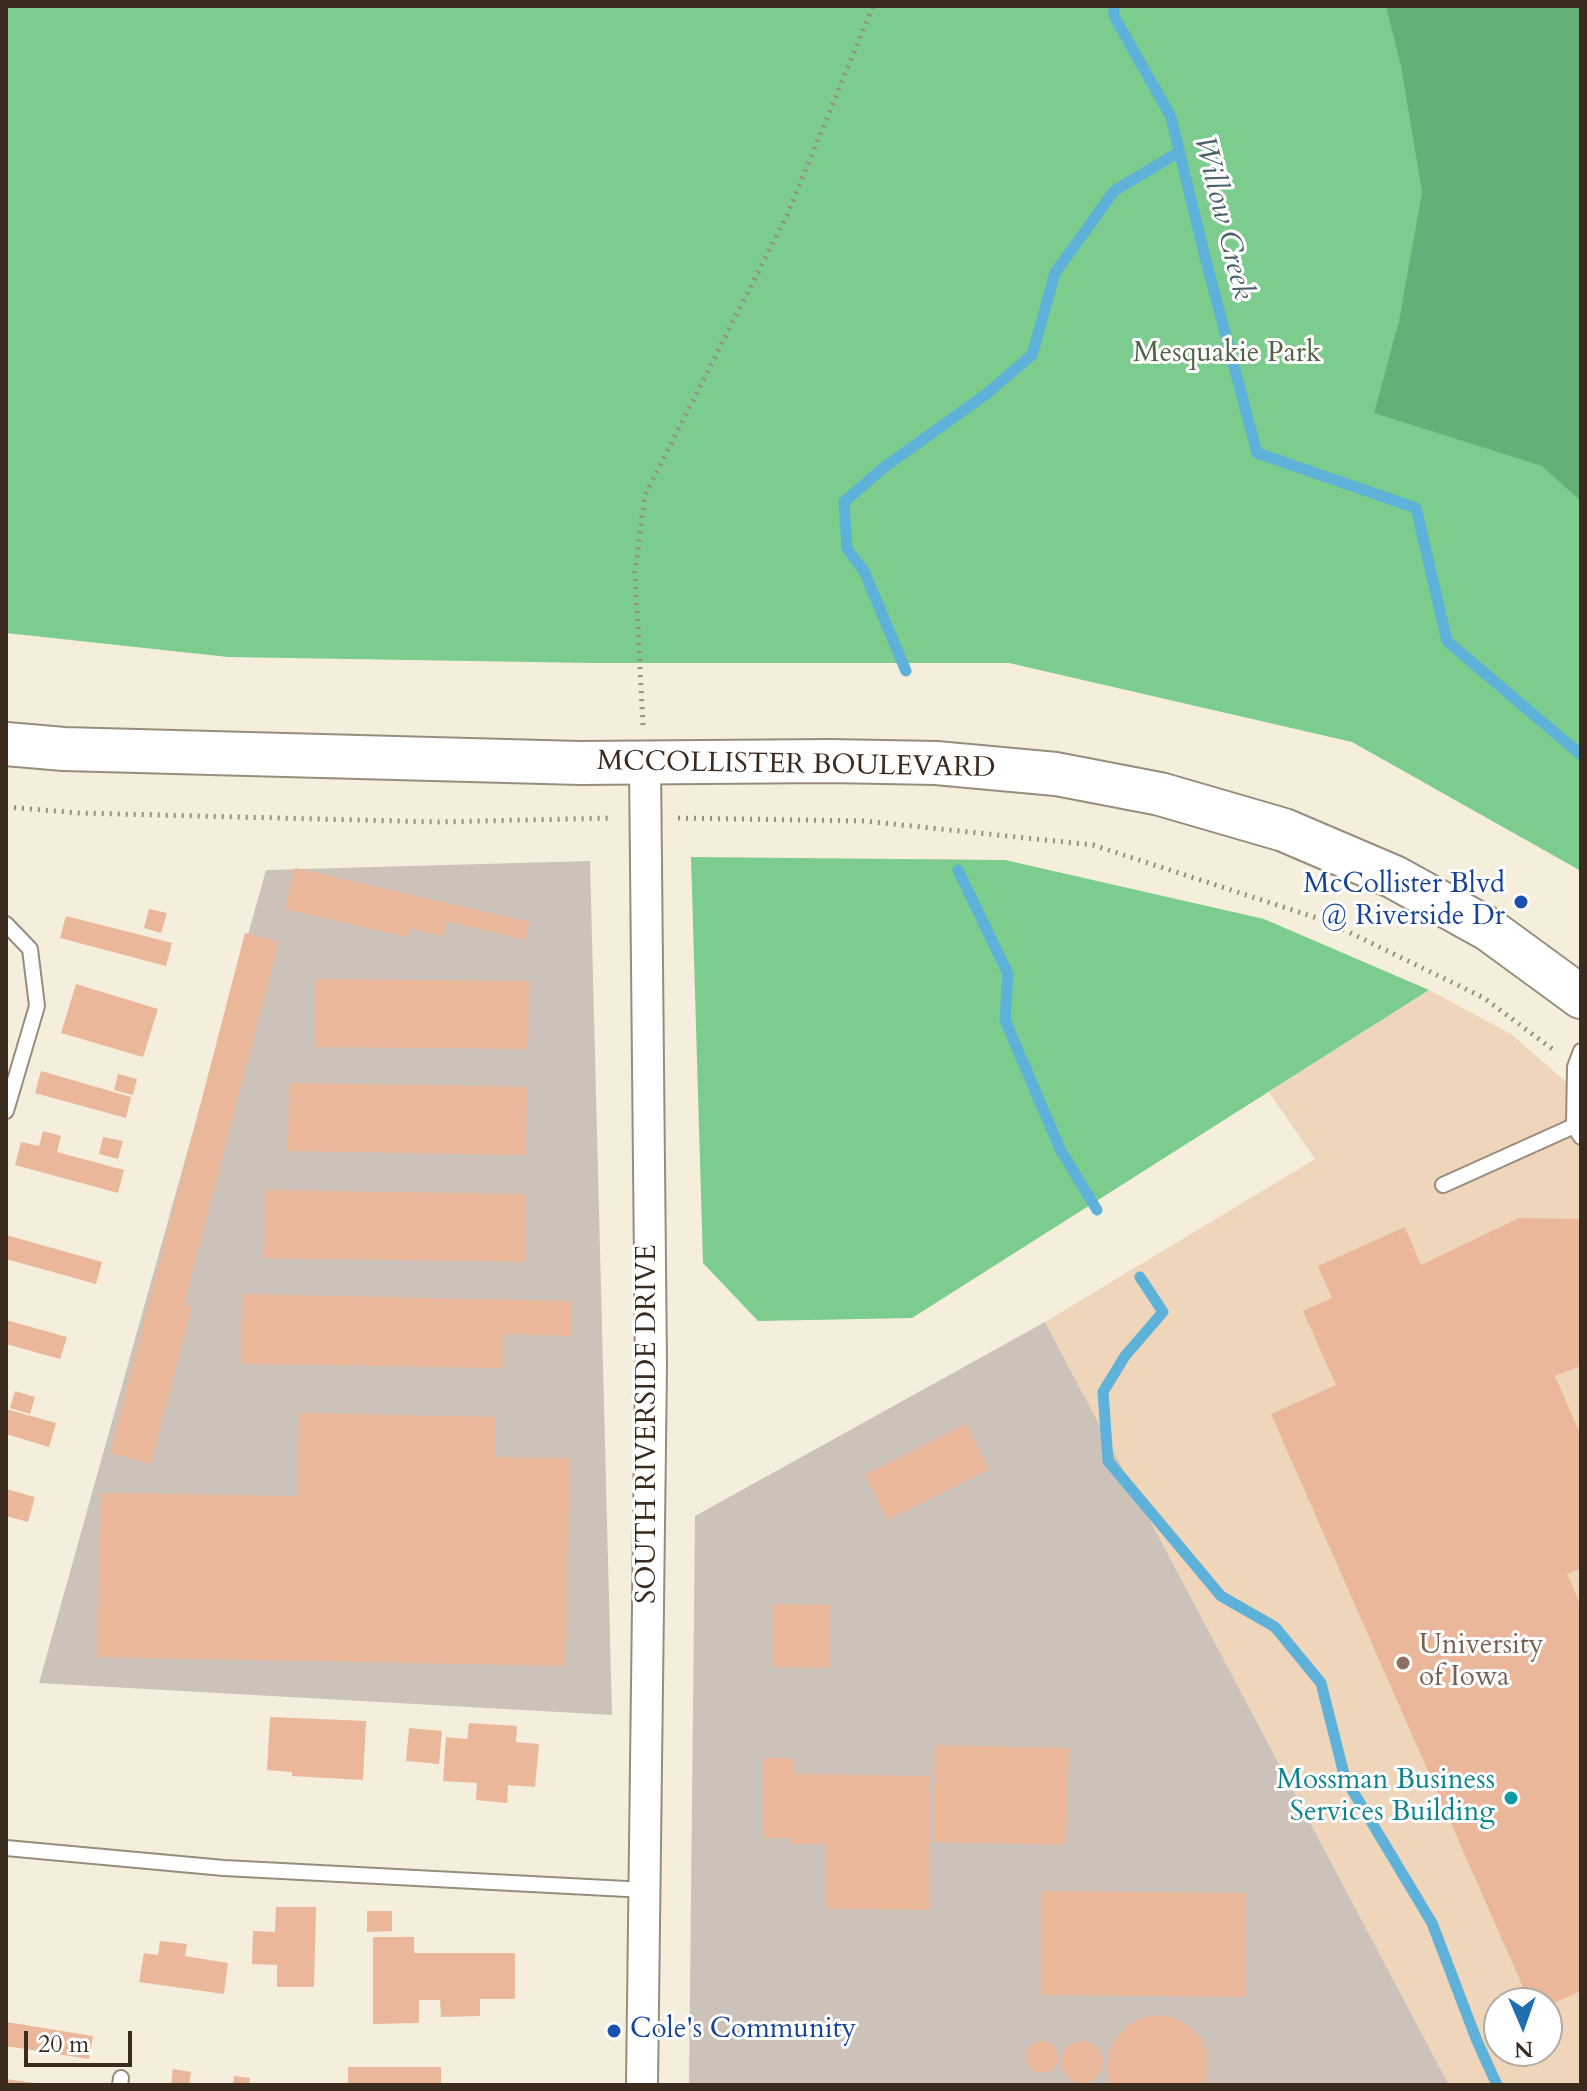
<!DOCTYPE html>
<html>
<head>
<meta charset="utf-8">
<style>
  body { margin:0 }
  #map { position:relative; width:1587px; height:2091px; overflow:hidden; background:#f5eedc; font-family:Cardo,serif }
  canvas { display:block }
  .frame { position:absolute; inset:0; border:8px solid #3b2a1e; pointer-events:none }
  .north { position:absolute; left:1483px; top:1987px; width:80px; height:80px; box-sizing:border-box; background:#fff; border:2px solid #b1aaa5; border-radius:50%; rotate:178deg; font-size:22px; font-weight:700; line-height:32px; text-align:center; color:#3b2a1e }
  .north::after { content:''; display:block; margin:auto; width:28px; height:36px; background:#1f6fb2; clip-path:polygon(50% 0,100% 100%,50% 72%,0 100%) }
  .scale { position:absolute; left:24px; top:2031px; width:108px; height:36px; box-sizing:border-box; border:4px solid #3b2a1e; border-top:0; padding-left:10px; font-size:24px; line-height:28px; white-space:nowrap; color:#3b2a1e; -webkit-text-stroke:6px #fff; paint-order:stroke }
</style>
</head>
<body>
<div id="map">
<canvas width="1587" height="2091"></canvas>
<div class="frame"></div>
<div class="north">N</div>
<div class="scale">20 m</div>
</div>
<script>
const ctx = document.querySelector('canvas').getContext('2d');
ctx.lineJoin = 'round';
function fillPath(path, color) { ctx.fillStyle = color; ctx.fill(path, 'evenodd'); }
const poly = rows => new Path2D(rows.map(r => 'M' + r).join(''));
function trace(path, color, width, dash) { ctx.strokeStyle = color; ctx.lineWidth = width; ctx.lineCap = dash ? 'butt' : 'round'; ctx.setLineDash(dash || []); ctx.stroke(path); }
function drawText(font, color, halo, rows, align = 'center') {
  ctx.font = font + ' Cardo,serif'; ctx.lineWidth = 6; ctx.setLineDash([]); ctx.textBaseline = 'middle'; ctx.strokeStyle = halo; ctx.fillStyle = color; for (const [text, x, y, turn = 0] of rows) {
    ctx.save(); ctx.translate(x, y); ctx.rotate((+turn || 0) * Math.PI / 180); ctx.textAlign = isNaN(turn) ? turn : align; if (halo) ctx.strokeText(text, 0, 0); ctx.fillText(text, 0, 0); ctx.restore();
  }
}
fillPath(poly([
  [1429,990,1511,1034,1581,1095,1581,2085,1449,2085,1045,1322,1315,1159,1269,1092],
  [1499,2003,1547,2003,1547,2051,1499,2051]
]), '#efd6bb');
fillPath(poly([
  [590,861,612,1715,39,1683,266,870],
  [1045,1322,1449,2085,689,2085,695,1516]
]), '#cdc2b9');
fillPath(poly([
  [6,6,1581,6,1581,871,1352,742,1009,663,592,663,228,657,6,633],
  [691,857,1005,860,1264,919,1429,990,912,1318,758,1321,703,1263]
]), '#7ccc8d');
fillPath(poly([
  [1386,6,1581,6,1581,501,1542,466,1374,413,1399,321,1422,192,1401,66]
]), '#65b078');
trace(poly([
  [1114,6,1114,16,1171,117,1205,257,1257,453,1416,508,1447,641,1581,755],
  [906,671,864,571,847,549,844,502,883,468,985,395,1032,355,1055,273,1114,191,1179,152],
  [958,870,1008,974,1005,1020,1060,1149,1097,1210],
  [1140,1277,1163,1312,1125,1356,1103,1392,1108,1461,1221,1596,1275,1627,1321,1683,1345,1778,1432,1923,1477,2041,1497,2085]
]), '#5eb1d9', 11);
fillPath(poly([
  [295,868,529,922,525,940,447,921,443,936,410,929,407,937,285,909],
  [149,909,167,913,161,933,144,928],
  [66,916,172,943,166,966,60,938],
  [245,933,279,942,184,1305,192,1307,151,1464,110,1453],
  [316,979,529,981,528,1049,316,1047],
  [76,984,158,1009,143,1057,61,1033],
  [41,1071,131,1097,126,1118,35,1093],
  [118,1074,137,1079,133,1095,114,1090],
  [289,1083,527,1087,526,1155,288,1151],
  [43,1131,61,1136,57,1152,124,1170,118,1193,15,1165,21,1142,39,1146],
  [103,1137,123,1141,118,1159,99,1154],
  [265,1190,526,1194,525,1262,264,1258],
  [1519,1218,1581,1219,1581,1366,1555,1376,1581,1436,1581,1568,1567,1574,1581,1606,1581,1991,1547,2006,1547,2003,1530,2003,1271,1414,1336,1385,1303,1311,1332,1298,1318,1266,1405,1227,1421,1265],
  [6,1235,102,1262,96,1284,6,1259],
  [243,1294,572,1301,571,1336,504,1334,503,1368,241,1364],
  [6,1320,67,1337,60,1359,6,1344],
  [15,1391,35,1397,30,1414,10,1408],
  [6,1409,56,1423,49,1447,6,1434],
  [299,1413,496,1417,496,1457,570,1458,566,1666,97,1657,101,1493,297,1496],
  [966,1424,989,1469,888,1520,865,1475],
  [6,1489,35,1497,28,1522,6,1516],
  [773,1604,829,1605,829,1668,773,1667],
  [270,1717,366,1721,363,1780,292,1776,292,1772,267,1770],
  [469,1723,517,1726,516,1742,539,1744,535,1787,508,1785,507,1803,476,1800,477,1783,443,1781,446,1737,467,1739],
  [409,1728,442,1731,439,1764,406,1761],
  [935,1745,1069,1748,1066,1845,933,1842],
  [763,1758,793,1758,793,1774,930,1776,929,1910,826,1909,826,1844,791,1844,792,1838,763,1838],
  [1042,1891,1246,1893,1245,1997,1041,1995],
  [276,1907,316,1907,314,1987,277,1987,277,1965,252,1964,253,1931,275,1932],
  [367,1911,392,1911,392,1931,367,1932],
  [373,1937,414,1937,414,1953,515,1953,515,1999,480,1999,480,2016,441,2017,440,2000,419,2000,419,2023,373,2024],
  [160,1941,187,1944,185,1956,228,1963,224,1994,139,1982,144,1953,158,1955],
  [1158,2015,1175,2018,1190,2027,1201,2039,1208,2055,1208,2073,1204,2085,1111,2085,1107,2069,1109,2053,1116,2038,1127,2026,1141,2018],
  [6,2022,93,2036,89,2059,6,2046],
  '1061 2062a21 21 0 1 1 42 0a21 21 0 1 1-42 0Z',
  '1026 2057a16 16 0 1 1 32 0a16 16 0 1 1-32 0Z',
  [348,2067,441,2067,441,2085,348,2085],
  [173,2069,191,2072,189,2085,171,2085],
  [234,2076,250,2078,249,2085,233,2085],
  [6,2079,34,2083,34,2085,6,2085]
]), '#eab79a');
const lane = poly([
  [6,924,30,949,37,1006,6,1111],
  [1581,1051,1575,1067,1574,1126,1581,1137],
  [1443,1185,1574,1126],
  [6,1848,224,1868,646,1890],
  [120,2085,121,2078]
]);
const street = poly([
  [642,2085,651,1365,645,764]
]);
const secondary = poly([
  [6,744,64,749,580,763,830,761,936,763,1056,774,1160,794,1284,830,1394,877,1488,929,1581,997]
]);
trace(lane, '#988c7d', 18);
trace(street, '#988c7d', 34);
trace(secondary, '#988c7d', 46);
trace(poly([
  [643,725,635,573,645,495,787,215,873,6],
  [6,807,79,813,438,822,612,818],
  [678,818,864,821,1093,845,1326,921,1484,998,1555,1051]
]), '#988c7d', 5, [2, 6]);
trace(lane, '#fff', 14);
trace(street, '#fff', 30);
trace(secondary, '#fff', 42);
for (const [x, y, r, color] of [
  [1521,902,8,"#1a4fb4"],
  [1403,1663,8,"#8d6e63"],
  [1511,1798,8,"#0f9aa8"],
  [614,2031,8,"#1a4fb4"]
]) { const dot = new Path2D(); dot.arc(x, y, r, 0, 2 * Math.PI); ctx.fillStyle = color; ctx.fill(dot); trace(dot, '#fff', 3); }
drawText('28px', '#526345', '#fff', [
  ["Mesquakie Park",1227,355]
]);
drawText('28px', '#3b2a1e', '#fff', [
  ["MCCOLLISTER BOULEVARD",796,766,1],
  ["SOUTH RIVERSIDE DRIVE",649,1424,-90]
]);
drawText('28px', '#164399', '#fff', [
  ["McCollister Blvd",1505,886],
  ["@ Riverside Dr",1505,918],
  ["Cole's Community",630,2031,"left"]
], 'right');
drawText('28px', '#785e54', '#fff', [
  ["University",1419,1647],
  ["of Iowa",1419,1679]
], 'left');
drawText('28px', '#0d838f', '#fff', [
  ["Mossman Business",1495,1782],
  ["Services Building",1495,1814]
], 'right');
drawText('italic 30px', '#496069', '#fff', [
  ["Willow Creek",1222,218,76]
]);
</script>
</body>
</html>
